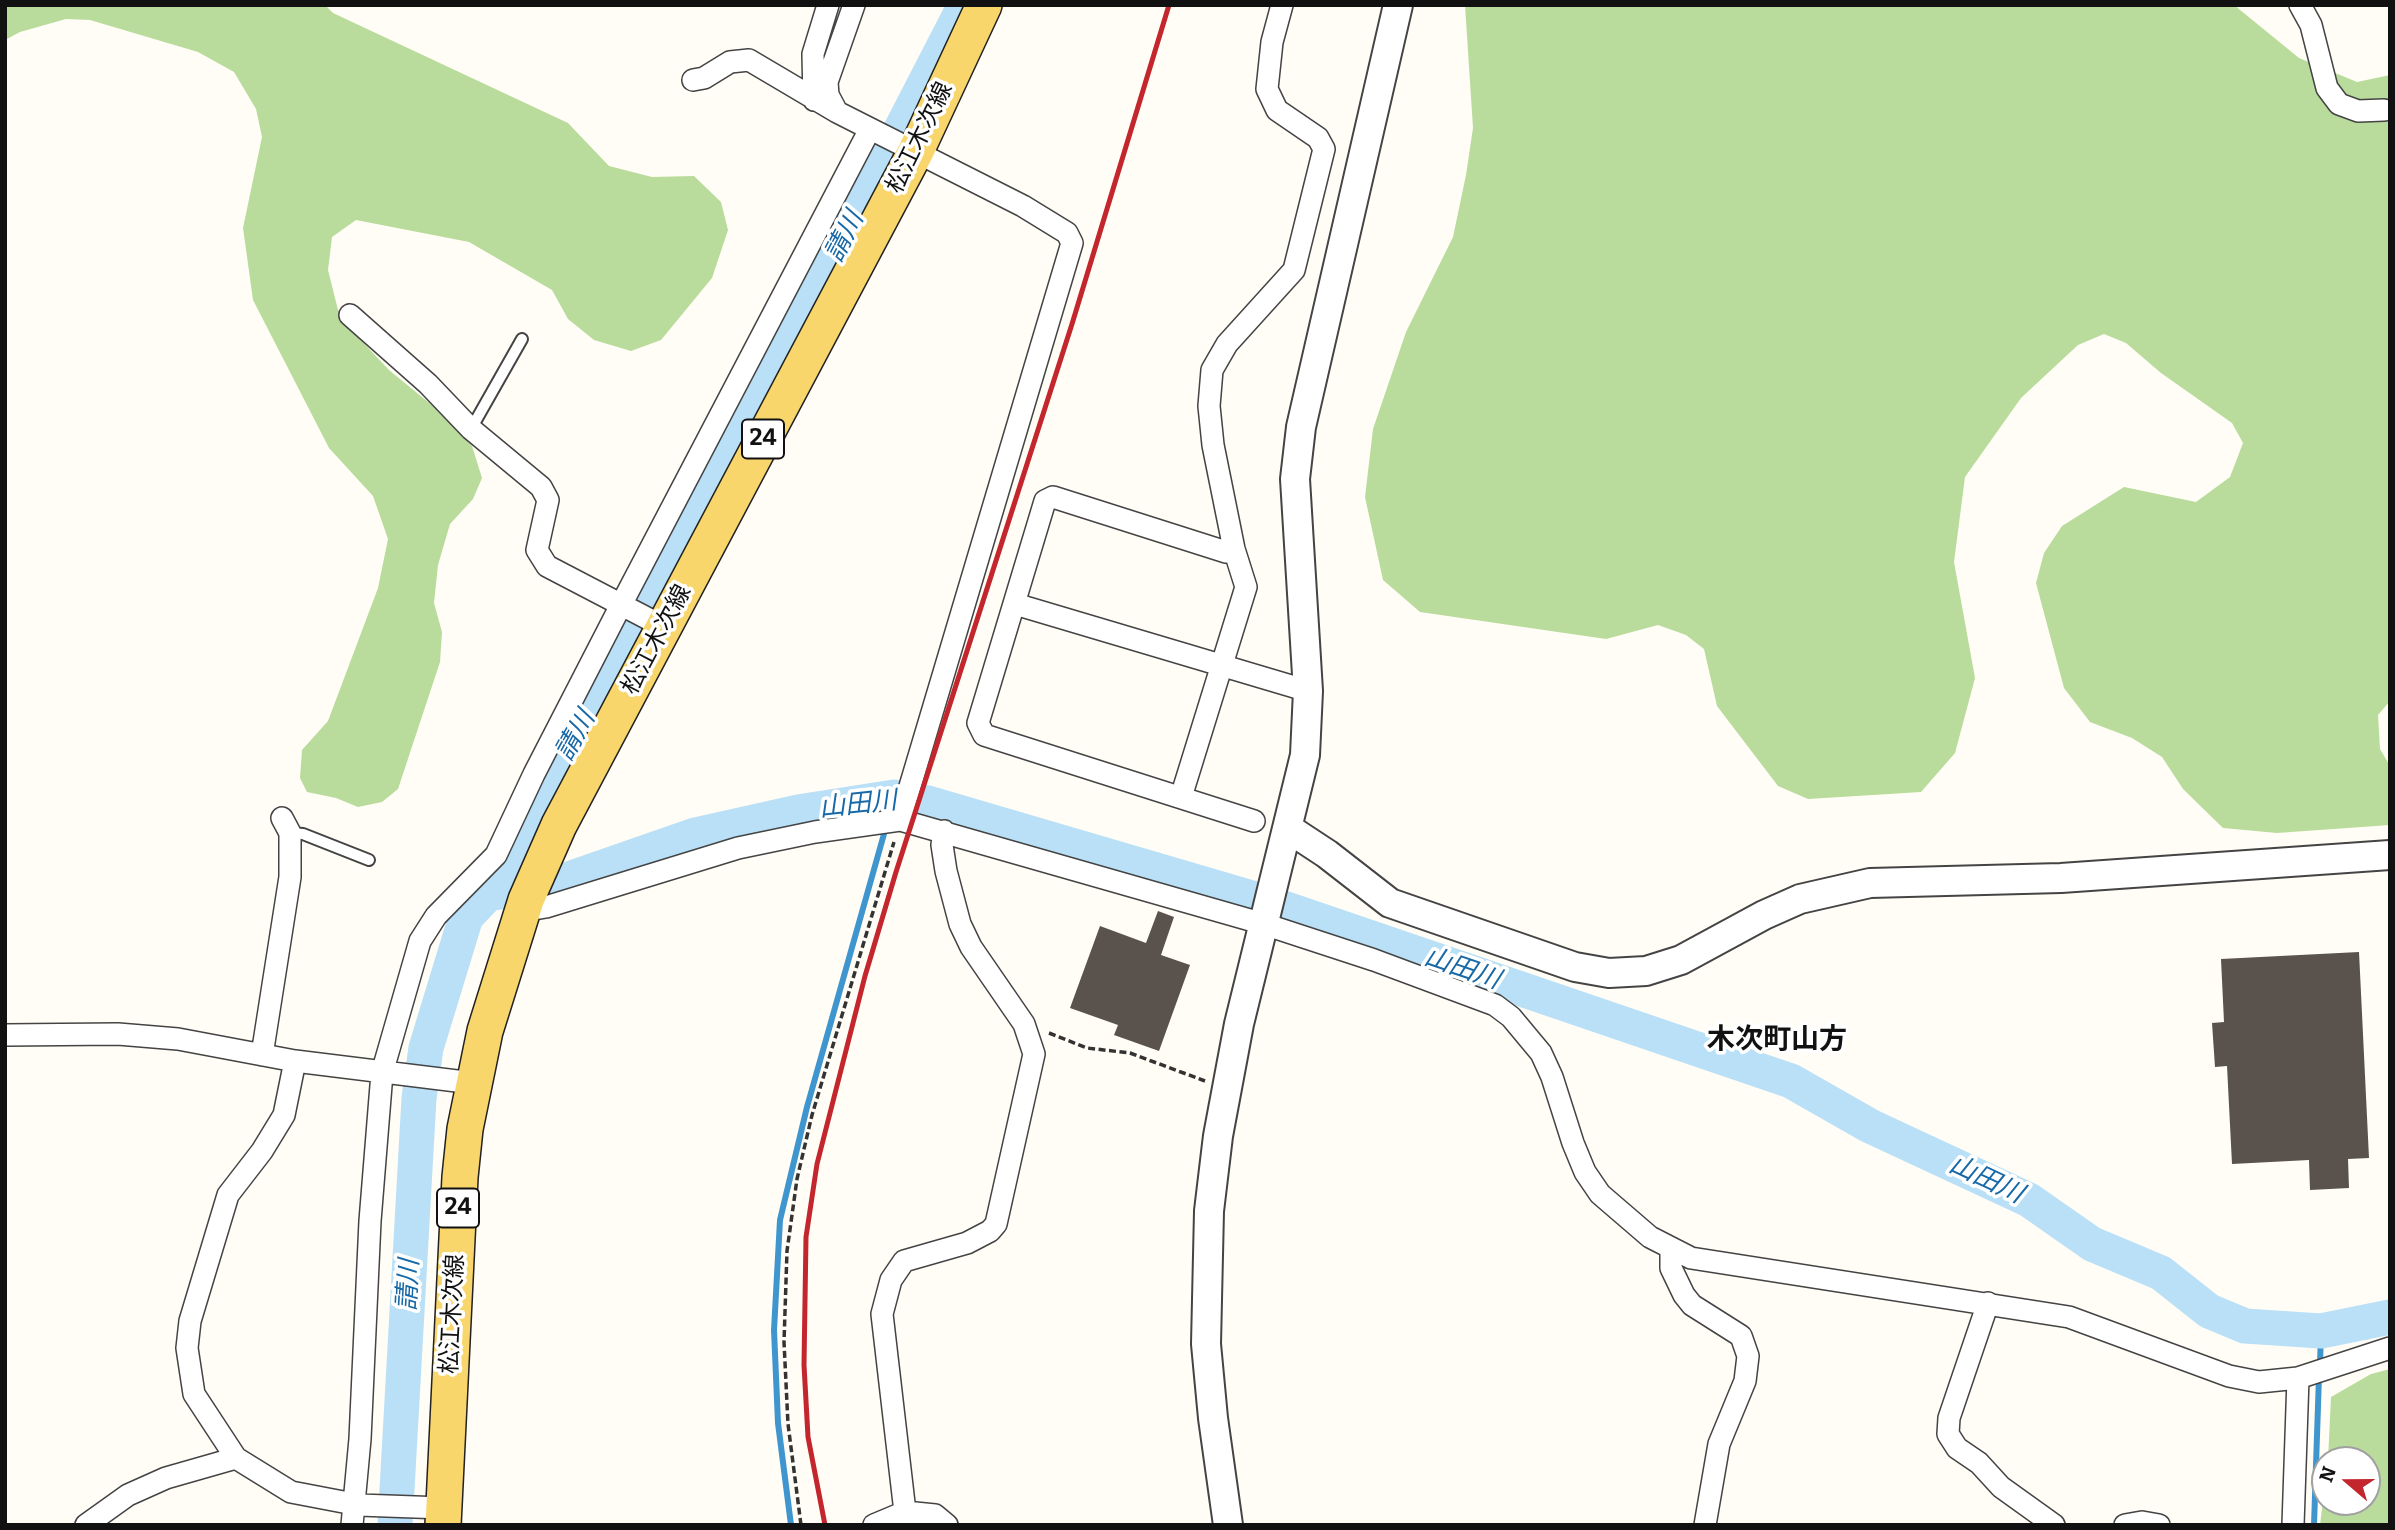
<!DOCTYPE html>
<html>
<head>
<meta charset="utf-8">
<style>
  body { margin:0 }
  #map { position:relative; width:2395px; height:1530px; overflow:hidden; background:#fffdf5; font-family:Bitter,serif }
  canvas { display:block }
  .frame { position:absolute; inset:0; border:7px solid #111; pointer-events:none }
  .north { position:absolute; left:2311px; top:1446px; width:70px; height:70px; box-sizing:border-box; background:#fff; border:2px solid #a0a0a0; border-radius:50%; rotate:290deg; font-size:19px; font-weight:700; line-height:28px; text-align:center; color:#111 }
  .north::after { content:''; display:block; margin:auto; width:24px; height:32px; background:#c4262e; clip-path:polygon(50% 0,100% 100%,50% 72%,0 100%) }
</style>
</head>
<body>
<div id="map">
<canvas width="2395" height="1530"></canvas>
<div class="frame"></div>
<div class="north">N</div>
</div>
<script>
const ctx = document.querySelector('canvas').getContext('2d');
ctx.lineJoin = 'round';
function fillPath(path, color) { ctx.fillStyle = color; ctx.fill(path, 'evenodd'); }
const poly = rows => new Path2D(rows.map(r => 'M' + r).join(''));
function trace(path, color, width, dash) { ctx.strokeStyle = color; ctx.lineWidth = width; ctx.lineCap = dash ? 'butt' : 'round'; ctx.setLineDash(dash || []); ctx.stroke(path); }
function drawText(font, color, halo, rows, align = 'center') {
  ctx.font = font + ' Bitter,"Noto Sans JP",serif'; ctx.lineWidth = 7; ctx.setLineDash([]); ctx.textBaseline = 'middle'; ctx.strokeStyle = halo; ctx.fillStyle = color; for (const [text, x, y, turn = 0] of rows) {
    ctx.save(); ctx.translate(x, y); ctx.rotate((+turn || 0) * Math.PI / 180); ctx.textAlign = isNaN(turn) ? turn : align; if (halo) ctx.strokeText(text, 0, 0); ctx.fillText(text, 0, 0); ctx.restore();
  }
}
fillPath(poly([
  [5,5,325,5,333,13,568,123,609,166,652,177,694,176,721,202,728,230,712,278,661,340,631,351,594,340,568,319,552,290,469,242,356,220,332,237,328,270,340,318,389,370,444,415,472,446,482,478,473,499,450,524,438,565,434,603,442,632,440,662,398,789,382,802,358,807,336,798,307,792,300,778,302,750,328,721,378,588,388,539,373,496,329,448,253,300,243,228,262,137,256,109,234,72,198,52,90,20,66,19,20,32,5,40],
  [1465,5,2234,5,2299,58,2357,82,2390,75,2390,701,2378,715,2380,749,2390,766,2390,825,2277,833,2223,828,2183,789,2162,757,2132,738,2090,722,2064,688,2036,583,2044,553,2062,526,2124,487,2196,502,2230,477,2243,443,2232,423,2161,373,2126,343,2104,334,2078,345,2021,398,1965,477,1954,562,1975,678,1955,753,1921,792,1808,799,1778,786,1717,706,1704,649,1686,635,1658,625,1606,639,1420,612,1383,580,1365,497,1373,429,1406,332,1453,237,1466,175,1473,128],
  [2390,1369,2390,1525,2320,1525,2325,1484,2325,1502,2367,1502,2367,1460,2328,1460,2331,1397,2371,1374]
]), '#b9dc9c');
trace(poly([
  [891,806,894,797],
  [2320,1365,2321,1331],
  [791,1525,778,1423,774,1330,780,1220,807,1107,884,834],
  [2314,1525,2319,1376]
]), '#3f96cf', 6);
trace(poly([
  [488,894,560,882,695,835,798,812,894,797,928,803,1269,903,1791,1081,1870,1126,2029,1200,2092,1244,2161,1273,2209,1311,2245,1326,2321,1331,2390,1317],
  [395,1525,419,1098,426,1048,466,917,488,894,524,830,752,418,965,5]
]), '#b9e0f7', 35);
fillPath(poly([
  [1158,911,1174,917,1161,955,1190,965,1159,1051,1114,1035,1118,1025,1070,1008,1100,926,1146,943],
  [2359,952,2369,1158,2348,1159,2349,1188,2310,1190,2309,1160,2232,1164,2227,1066,2215,1067,2212,1023,2224,1022,2221,959]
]), '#5a524d');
const service = poly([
  [471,429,522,339],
  [290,833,303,834,369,860]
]);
const minor = poly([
  [854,5,827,82,828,95,837,112,1023,206,1067,233,1072,243,900,820],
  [2300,5,2311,25,2327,88,2339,104,2358,111,2384,110],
  [693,80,704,78,730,62,749,60,837,112],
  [814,100,813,54,828,5],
  [350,315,428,384,471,429,541,487,548,500,537,550,547,566,664,627],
  [1234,549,1226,552,1053,497,1045,501,978,723,984,735,1254,821],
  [1015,604,1308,691],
  [1181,797,1246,587,1234,549,1213,445,1209,406,1212,370,1227,344,1294,270,1324,149,1318,138,1277,110,1267,89,1272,42,1282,5],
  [522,911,546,907,738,848,815,832,900,820,1264,924,1374,960,1495,1005,1511,1017,1541,1053,1552,1077,1573,1143,1585,1172,1600,1194,1650,1237,1691,1258,2069,1317,2229,1376,2259,1382,2298,1378,2390,1348],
  [5,1035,118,1034,178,1039,295,1061,473,1083],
  [262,1055,290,877,290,833,282,818],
  [295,1061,284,1115,262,1151,228,1195,190,1321,187,1348,194,1394,236,1458,291,1492,359,1505,443,1508],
  [1671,1251,1671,1268,1684,1295,1692,1305,1741,1336,1748,1356,1745,1381,1719,1444,1705,1525],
  [1988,1303,1949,1418,1948,1434,1957,1448,1979,1463,2001,1487,2054,1525],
  [86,1525,128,1495,166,1478,236,1458],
  [352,1525,360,1439,370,1221,382,1073,420,941,436,916,496,855,534,774,621,605,870,129],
  [874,1525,905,1512,882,1314,891,1280,904,1261,967,1243,990,1231,996,1224,1034,1054,1024,1024,971,947,960,924,946,871,942,845,944,831],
  [906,1525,905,1512,935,1515,947,1525],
  [2125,1525,2142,1522,2159,1525],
  [2293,1525,2298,1378]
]);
const tertiary = poly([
  [1289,829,1327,854,1390,903,1575,967,1609,973,1646,971,1681,960,1764,915,1800,899,1870,883,2061,878,2390,855],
  [1228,1525,1213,1418,1206,1344,1209,1211,1218,1136,1239,1024,1305,755,1308,691,1295,479,1301,427,1398,5]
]);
const primary = poly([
  [443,1525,460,1177,465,1129,485,1031,526,900,559,825,916,151,984,5]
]);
trace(service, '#444', 14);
trace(minor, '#444', 24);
trace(tertiary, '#444', 32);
trace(primary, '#222', 38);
trace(poly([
  [1049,1033,1087,1048,1130,1053,1205,1081],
  [801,1525,788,1424,784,1342,787,1251,797,1179,812,1115,894,842]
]), '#333', 3.5, [7, 3.5]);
trace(service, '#fff', 10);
trace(minor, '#fff', 21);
trace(tertiary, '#fff', 28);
trace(primary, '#f9d66b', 35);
trace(poly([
  [825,1525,808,1437,804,1365,806,1237,817,1164,865,976,896,872,1072,324,1169,5]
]), '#c4262e', 5);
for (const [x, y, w] of [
  [763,439,42],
  [458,1208,42]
]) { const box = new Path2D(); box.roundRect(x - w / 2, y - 19.5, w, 39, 5); ctx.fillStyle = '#fff'; ctx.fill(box); trace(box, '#111', 2); }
drawText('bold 23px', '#111', null, [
  ["24",763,439],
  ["24",458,1208]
]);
drawText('24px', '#111', '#fff', [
  ["松江木次線",920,138,-64],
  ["松江木次線",657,640,-62],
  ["松江木次線",453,1314,-87]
]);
drawText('italic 26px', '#1768a6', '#fff', [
  ["請川",845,237,-63],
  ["請川",576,736,-61],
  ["山田川",858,805,-6],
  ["山田川",1462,969,19],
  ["山田川",1986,1180,25],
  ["請川",409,1285,-87]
]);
drawText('bold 28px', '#111', '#fff', [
  ["木次町山方",1777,1040]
]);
</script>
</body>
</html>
